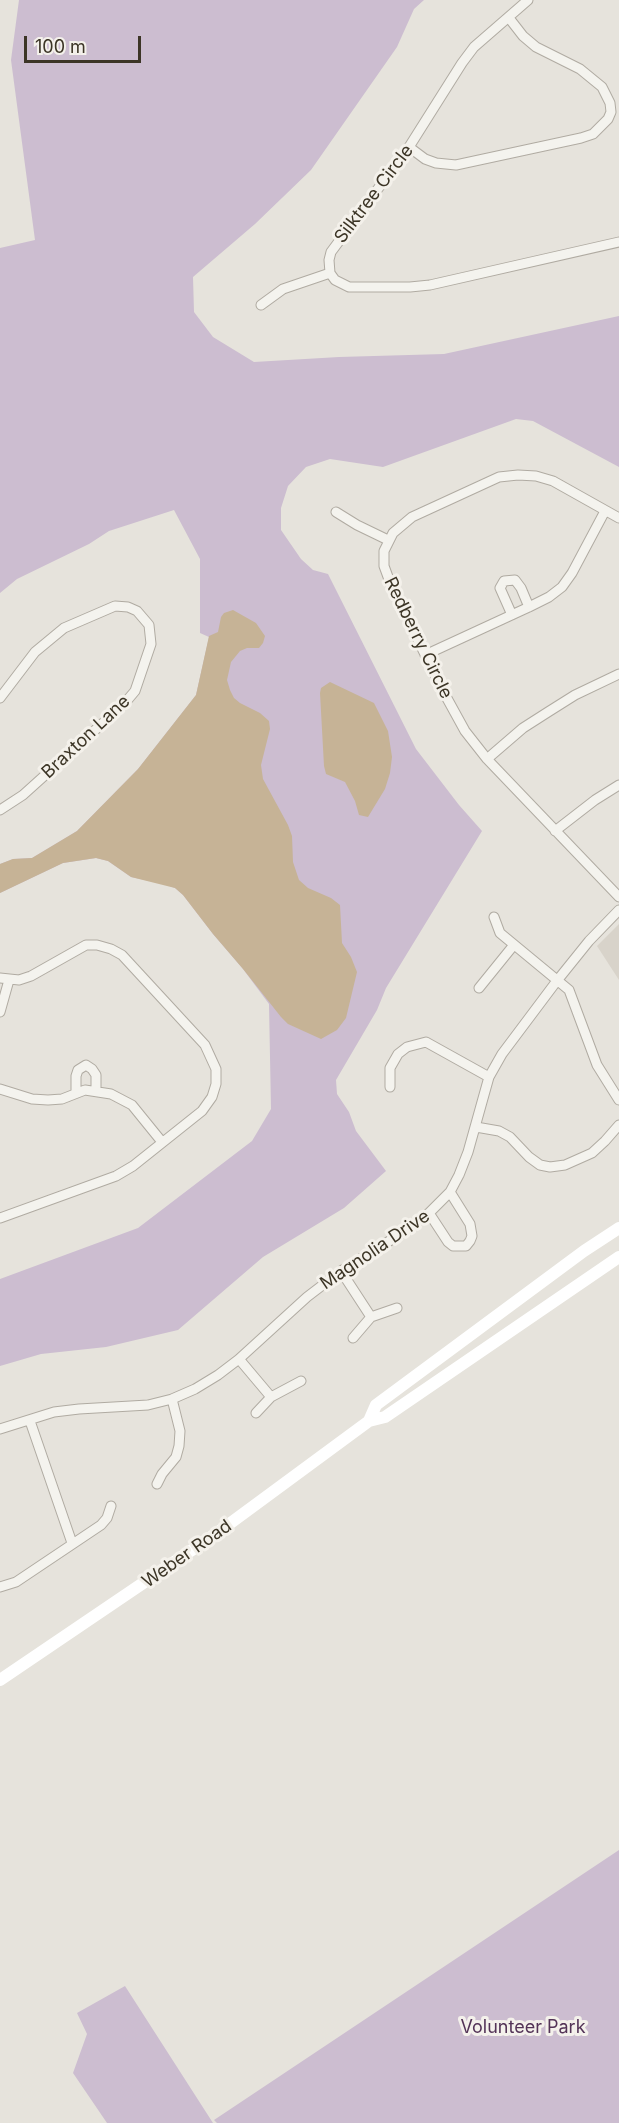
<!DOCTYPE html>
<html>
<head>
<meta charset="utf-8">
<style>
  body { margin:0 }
  #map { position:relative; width:619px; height:2123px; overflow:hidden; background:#e6e3dc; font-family:Inter,sans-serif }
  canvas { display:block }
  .scale { position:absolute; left:24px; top:36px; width:117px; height:27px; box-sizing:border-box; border:3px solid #3c3526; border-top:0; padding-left:8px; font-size:18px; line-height:21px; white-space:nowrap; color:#3c3526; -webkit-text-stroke:4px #f4f1eb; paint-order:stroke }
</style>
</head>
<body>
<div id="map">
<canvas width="619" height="2123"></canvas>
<div class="scale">100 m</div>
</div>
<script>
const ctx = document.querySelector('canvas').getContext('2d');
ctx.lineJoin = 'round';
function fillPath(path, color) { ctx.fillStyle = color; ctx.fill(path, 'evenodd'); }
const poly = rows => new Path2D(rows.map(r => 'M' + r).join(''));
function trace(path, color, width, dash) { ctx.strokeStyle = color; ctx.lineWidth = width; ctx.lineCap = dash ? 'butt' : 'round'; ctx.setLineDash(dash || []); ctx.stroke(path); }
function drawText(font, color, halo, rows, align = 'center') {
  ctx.font = font + ' Inter,sans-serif'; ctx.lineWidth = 6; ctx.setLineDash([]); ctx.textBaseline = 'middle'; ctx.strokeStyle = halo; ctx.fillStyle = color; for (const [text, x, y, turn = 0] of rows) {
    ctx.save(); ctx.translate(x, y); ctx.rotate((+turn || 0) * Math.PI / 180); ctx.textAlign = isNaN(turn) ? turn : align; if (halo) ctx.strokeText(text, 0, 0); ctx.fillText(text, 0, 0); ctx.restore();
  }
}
fillPath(poly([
  [619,924,619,980,597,946]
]), '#d8d3ca');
fillPath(poly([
  [19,0,424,0,414,9,397,47,311,170,255,224,193,277,194,312,213,337,254,362,339,357,444,354,619,316,619,467,533,421,516,419,383,467,330,459,306,467,288,486,281,508,281,530,301,559,313,570,328,574,416,749,459,805,482,831,386,988,377,1010,336,1080,337,1094,349,1112,356,1131,386,1171,344,1208,263,1257,178,1330,106,1347,41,1354,0,1366,0,1279,138,1228,252,1141,271,1109,269,1004,243,969,213,934,183,895,175,888,164,884,131,877,108,861,96,858,63,863,0,893,0,864,13,859,32,858,77,831,138,769,196,695,209,637,200,633,200,559,174,510,109,531,89,544,17,579,0,593,0,248,35,240,11,60],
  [619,1850,619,2123,217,2123,214,2120],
  [125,1986,204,2109,213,2123,107,2123,73,2073,87,2034,77,2013]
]), '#ccbdd0');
fillPath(poly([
  [233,610,256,623,265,636,263,643,259,648,247,648,240,651,231,662,227,680,230,690,234,698,240,703,260,713,269,721,270,729,261,765,263,779,288,825,292,836,293,862,299,880,308,888,331,898,340,905,342,943,351,957,357,972,346,1018,337,1030,321,1039,288,1024,281,1017,243,969,213,934,183,895,175,888,131,877,108,861,96,858,63,863,0,893,0,864,13,859,32,858,77,831,138,769,196,695,209,636,218,632,221,617,224,613],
  [330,682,374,703,388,731,392,757,390,773,385,789,368,817,359,815,355,801,345,782,326,774,324,766,320,693,321,688]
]), '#c6b396');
const minor = poly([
  [528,0,474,47,462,63,409,147,331,252,329,260,330,273,335,280,349,287,410,287,430,285,619,242],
  [409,147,425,159,436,163,456,165,581,138,593,134,608,119,611,112,610,103,602,87,580,69,536,47,523,36,509,18],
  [261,305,283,289,330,273],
  [336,512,357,525,388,540],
  [619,518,553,481,536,476,518,475,499,477,412,517,393,533,384,551,384,566,391,585,443,691,465,731,487,759,619,897],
  [512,615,500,588,504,581,515,580,521,588,529,607],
  [425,655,529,607,549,597,562,587,572,573,605,511],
  [0,698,35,652,64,628,115,606,128,607,137,611,149,625,151,644,135,691,124,704,23,795,0,810],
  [487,759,523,728,548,712,575,695,619,674],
  [555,831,595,800,619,785],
  [494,917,500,933,569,990,597,1065,619,1100],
  [0,978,19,980,31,976,86,945,97,945,111,949,122,955,205,1045,216,1069,216,1084,212,1097,202,1111,133,1166,116,1176,0,1218],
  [479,988,513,946],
  [0,1012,9,980],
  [390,1087,390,1068,398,1054,407,1047,426,1042,489,1077],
  [0,1089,32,1099,48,1100,62,1099,85,1090,111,1094,132,1105,162,1142],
  [76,1093,76,1076,78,1070,86,1065,92,1069,96,1075,96,1090],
  [476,1127,499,1131,510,1137,529,1157,540,1165,550,1167,565,1165,592,1153,605,1141,619,1125],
  [429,1213,448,1242,453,1246,466,1246,470,1241,472,1236,470,1224,450,1192],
  [341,1271,371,1317],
  [353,1338,371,1317,397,1308],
  [239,1359,271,1397],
  [256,1413,271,1397,301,1381],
  [30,1421,72,1543],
  [0,1429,54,1412,79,1409,148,1405,172,1399,195,1389,218,1375,239,1359,307,1297,341,1271,399,1235,429,1213,450,1192,459,1175,468,1152,489,1077,502,1054,556,982,589,941,619,910],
  [157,1484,162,1474,176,1457,179,1446,180,1431,172,1399],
  [0,1587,16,1582,101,1525,107,1518,111,1506]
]);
trace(minor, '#b0aba2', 11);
trace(minor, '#f4f3ee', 9);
trace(poly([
  [369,1421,376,1405,584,1251,619,1228],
  [0,1680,217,1533,369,1421,385,1417,619,1257]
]), '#fff', 12);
drawText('18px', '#3c3526', '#f4f1eb', [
  ["Silktree Circle",374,194,-53],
  ["Redberry Circle",418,638,64],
  ["Braxton Lane",86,737,-43],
  ["Magnolia Drive",375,1250,-34],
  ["Weber Road",187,1554,-35]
]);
drawText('18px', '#533357', '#f4f1eb', [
  ["Volunteer Park",523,2028]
]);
</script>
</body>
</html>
